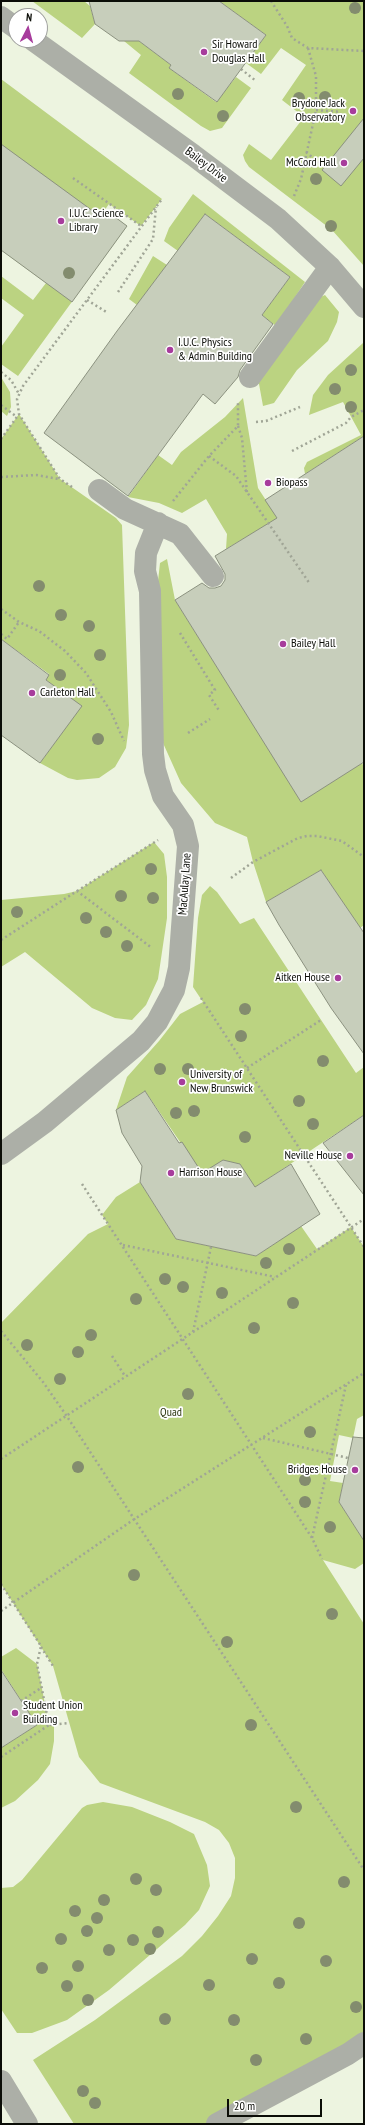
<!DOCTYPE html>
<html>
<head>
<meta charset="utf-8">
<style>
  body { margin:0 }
  #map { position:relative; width:365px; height:2125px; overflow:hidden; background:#edf4e0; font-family:"PT Sans Narrow",sans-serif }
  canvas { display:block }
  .frame { position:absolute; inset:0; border:2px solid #0b0d07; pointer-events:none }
  .north { position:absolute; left:8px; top:8px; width:40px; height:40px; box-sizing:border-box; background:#fff; border:1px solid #9d9e9c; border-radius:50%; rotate:6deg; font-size:11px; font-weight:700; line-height:16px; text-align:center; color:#0b0d07 }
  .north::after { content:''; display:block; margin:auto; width:14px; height:18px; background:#a73c9c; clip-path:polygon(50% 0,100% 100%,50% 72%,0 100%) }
  .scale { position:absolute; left:227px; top:2099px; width:95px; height:18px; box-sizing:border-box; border:2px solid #0b0d07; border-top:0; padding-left:5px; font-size:12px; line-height:14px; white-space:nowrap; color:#0b0d07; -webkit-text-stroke:3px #fff; paint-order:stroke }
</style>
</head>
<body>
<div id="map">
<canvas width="365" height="2125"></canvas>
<div class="frame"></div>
<div class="north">N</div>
<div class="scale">20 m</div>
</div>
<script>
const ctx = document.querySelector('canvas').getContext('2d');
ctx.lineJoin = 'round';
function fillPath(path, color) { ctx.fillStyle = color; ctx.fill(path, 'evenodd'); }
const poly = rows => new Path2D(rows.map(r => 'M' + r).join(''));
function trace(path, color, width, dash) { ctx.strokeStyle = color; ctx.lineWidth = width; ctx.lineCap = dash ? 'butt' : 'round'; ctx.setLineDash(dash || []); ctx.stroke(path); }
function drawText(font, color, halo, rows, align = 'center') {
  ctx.font = font + ' "PT Sans Narrow",sans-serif'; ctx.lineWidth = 3.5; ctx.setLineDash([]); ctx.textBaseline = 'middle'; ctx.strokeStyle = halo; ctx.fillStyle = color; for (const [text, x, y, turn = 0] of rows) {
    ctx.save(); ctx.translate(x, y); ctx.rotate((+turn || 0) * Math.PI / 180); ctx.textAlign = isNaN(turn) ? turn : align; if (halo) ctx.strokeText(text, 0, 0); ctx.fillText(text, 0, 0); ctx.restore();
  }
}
fillPath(poly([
  [32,1,84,1,90,6,95,24,82,38],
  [219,1,364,1,364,266,332,230,249,167,245,161,243,155,249,144,271,160,304,117,282,100,306,65,281,48,261,74,246,63,266,35],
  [124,41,139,41,171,65,169,68,216,102,236,77,251,88,222,128,210,131,201,126,129,73,141,55],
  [1,79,162,199,141,226,109,204,104,211,107,211,127,226,18,376,1,364,1,347,24,315,1,298,1,276,33,300,46,283,1,250],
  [193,194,305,282,276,326,262,315,290,277,205,214,178,251,164,241,169,228],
  [153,256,167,265,137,305,129,299],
  [325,295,339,312,337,322,328,341,297,370,274,403,263,406,259,384,256,382,316,299],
  [363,343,364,436,305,474,304,468,307,462,361,435,343,402,309,415,313,395,328,375],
  [1,377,10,392,11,407,7,416,1,411],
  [243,398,258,488,317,579,265,526,226,549,227,534,206,499,182,513,159,503,128,497,158,455,172,465,181,452,225,417],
  [19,414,60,479,116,518,122,525,129,725,126,748,115,767,99,778,77,780,68,778,40,763,81,706,46,680,49,674,1,639,1,439],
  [167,559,175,600,301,801,362,763,364,767,364,925,360,928,321,870,266,902,253,862,247,837,215,823,181,783,163,743,158,581,160,563],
  [154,842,164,854,167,877,167,918,158,979,146,1005,132,1020,115,1018,92,1008,25,952,1,967,1,900,64,894,77,891],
  [210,886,217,892,240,924,254,918,356,1073,364,1067,364,1115,245,1194,243,1194,246,1174,240,1164,209,1184,145,1091,116,1110,127,1077,159,1041,180,1014,203,1002,193,987,198,918,202,895],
  [140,1182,176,1239,256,1256,301,1226,317,1249,351,1227,364,1247,364,1415,357,1419,353,1438,339,1435,330,1481,343,1483,339,1502,364,1541,364,1563,355,1569,323,1560,364,1624,364,2043,217,2124,74,2124,33,2060,95,2020,182,1956,202,1936,218,1916,231,1896,235,1878,235,1858,229,1843,219,1830,205,1822,100,1783,79,1757,53,1666,1,1584,1,1323,88,1234,108,1224,102,1215,116,1197],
  [16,1648,37,1664,49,1724,54,1724,54,1741,50,1764,38,1780,15,1801,1,1808,1,1748,37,1725,1,1669,1,1657],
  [103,1802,132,1807,170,1822,194,1834,207,1865,210,1886,199,1910,185,1925,109,1990,67,2020,32,2033,17,2033,1,2009,1,1888,13,1887,22,1880,82,1808,87,1805]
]), '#bbd381');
const building = poly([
  [89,1,219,1,266,35,217,102,169,68,171,65,139,41,119,41,95,24,89,1],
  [364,118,364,158,341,186,322,170,364,118],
  [1,144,97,214,107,211,127,226,72,302,1,250,1,144],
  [205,214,290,277,262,315,273,324,240,370,238,377,215,404,203,394,128,496,44,433,117,331,205,214],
  [364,436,364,762,301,802,175,600,202,583,209,588,215,588,221,586,225,580,225,574,215,556,277,518,265,500,364,436],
  [1,639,49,675,46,680,82,706,40,763,1,735,1,639],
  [321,870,364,933,364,1054,331,1008,279,925,266,902,321,870],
  [145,1091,179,1143,182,1142,202,1173,223,1160,240,1164,255,1187,291,1164,320,1214,256,1256,176,1239,140,1182,142,1166,122,1133,116,1110,145,1091],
  [364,1115,364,1195,323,1143,364,1115],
  [353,1437,364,1438,364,1541,339,1502,353,1437],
  [1,1670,37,1725,1,1748,1,1670]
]);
fillPath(building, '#c7cebb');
trace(building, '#8b917f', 1);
trace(poly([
  [271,1,287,26,292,38,308,48,364,51],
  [241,69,256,81],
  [316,110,341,112],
  [306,152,324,167],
  [73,178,141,226],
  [294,196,301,179,316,110,316,76,308,48],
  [118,292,153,239,156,207],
  [87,300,108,313],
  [1,372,11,380,19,394],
  [1,405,17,417],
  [256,422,266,421,300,407],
  [238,426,242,438,247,493],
  [1,439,19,414],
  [292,451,346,423,351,417,364,410],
  [209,456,236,476,310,584],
  [1,477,36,475,59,479],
  [72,487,60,479,29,430,19,414,17,399,23,386,162,199],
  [173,501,209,456,238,426,238,402],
  [1,609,19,622,39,631,65,651,86,673,111,712,124,741],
  [180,633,215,690,209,695,220,712],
  [1,634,7,639,19,622],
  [188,733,210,719],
  [231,878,253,862,298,838,307,836,317,836,342,841,364,857],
  [77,891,158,840],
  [1,940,77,891,152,948],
  [201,998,364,1247],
  [247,1068,321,1020],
  [82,1184,312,1538,322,1559],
  [123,1245,275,1277],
  [1,1331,43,1382,66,1415,364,1870],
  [193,1332,211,1247],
  [112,1356,125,1376],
  [263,1438,348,1458],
  [1,1459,364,1219],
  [312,1538,346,1385],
  [1,1584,41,1646,37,1664,49,1725,69,1723],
  [1,1611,133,1520,364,1373],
  [41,1647,53,1666],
  [21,1701,41,1688],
  [1,1757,49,1725]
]), '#a0a596', 2.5, [2, 3]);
trace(poly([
  [1,17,16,28],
  [33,40,193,155,278,219,330,267,364,307],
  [250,377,330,267],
  [99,490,125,509,180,534,213,576],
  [1,1154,45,1122,141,1041,157,1022,174,990,179,968,188,846,183,825,163,796,155,770,153,754,150,591,145,571,146,553,158,523],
  [1,2081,27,2124],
  [217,2124,348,2054,364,2043]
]), '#acafa7', 22);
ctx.fillStyle = '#838c6e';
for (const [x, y] of [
  [355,8],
  [178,94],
  [325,97],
  [299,98],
  [223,116],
  [316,179],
  [331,226],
  [69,273],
  [351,370],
  [335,389],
  [351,407],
  [39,586],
  [61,615],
  [89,626],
  [100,655],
  [60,675],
  [98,739],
  [151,869],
  [121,896],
  [153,898],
  [17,912],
  [86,918],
  [106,932],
  [127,946],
  [245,1009],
  [241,1036],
  [323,1061],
  [160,1069],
  [188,1069],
  [299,1101],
  [194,1111],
  [176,1113],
  [313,1124],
  [245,1137],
  [289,1249],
  [266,1263],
  [165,1279],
  [183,1287],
  [222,1293],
  [136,1299],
  [293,1303],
  [254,1328],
  [91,1335],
  [27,1345],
  [78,1352],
  [60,1379],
  [188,1394],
  [310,1432],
  [78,1467],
  [305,1480],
  [305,1502],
  [330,1527],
  [134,1575],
  [332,1614],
  [227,1642],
  [251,1725],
  [296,1807],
  [136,1879],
  [344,1882],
  [156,1890],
  [104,1900],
  [75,1911],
  [97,1918],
  [299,1923],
  [87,1931],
  [158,1932],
  [61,1939],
  [133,1940],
  [150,1949],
  [109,1950],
  [252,1959],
  [326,1961],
  [78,1966],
  [42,1968],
  [279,1983],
  [209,1985],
  [67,1986],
  [88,2000],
  [356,2007],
  [165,2019],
  [234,2020],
  [306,2039],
  [256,2060],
  [83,2091],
  [95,2103]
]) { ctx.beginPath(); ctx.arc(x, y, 6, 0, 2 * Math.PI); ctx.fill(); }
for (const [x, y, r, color] of [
  [204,52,4,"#a73c9c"],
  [353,111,4,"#a73c9c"],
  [344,163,4,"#a73c9c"],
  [61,221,4,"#a73c9c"],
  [170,350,4,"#a73c9c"],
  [268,483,4,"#a73c9c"],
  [283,644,4,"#a73c9c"],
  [32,693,4,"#a73c9c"],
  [338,978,4,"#a73c9c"],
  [182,1082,4,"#a73c9c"],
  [350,1156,4,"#a73c9c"],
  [171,1173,4,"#a73c9c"],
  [355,1470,4,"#a73c9c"],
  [15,1713,4,"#a73c9c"]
]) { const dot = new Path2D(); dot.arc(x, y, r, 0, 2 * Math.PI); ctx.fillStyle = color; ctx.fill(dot); trace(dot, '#fff', 1.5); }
drawText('12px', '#0b0d07', '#fff', [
  ["Sir Howard",212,45],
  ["Douglas Hall",212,59],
  ["Brydone Jack",345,104,"right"],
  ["Observatory",345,118,"right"],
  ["McCord Hall",336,163,"right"],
  ["I.U.C. Science",69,214],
  ["Library",69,228],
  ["I.U.C. Physics",178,343],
  ["& Admin Building",178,357],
  ["Biopass",276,483],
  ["Bailey Hall",291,644],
  ["Carleton Hall",40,693],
  ["Aitken House",330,978,"right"],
  ["University of",190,1075],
  ["New Brunswick",190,1089],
  ["Neville House",342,1156,"right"],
  ["Harrison House",179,1173],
  ["Bridges House",347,1470,"right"],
  ["Student Union",23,1706],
  ["Building",23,1720]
], 'left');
drawText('12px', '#0b0d07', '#fff', [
  ["Bailey Drive",206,165,37],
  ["MacAulay Lane",185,884,-86]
]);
drawText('12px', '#2d3711', '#fff', [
  ["Quad",171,1413]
]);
</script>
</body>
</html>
